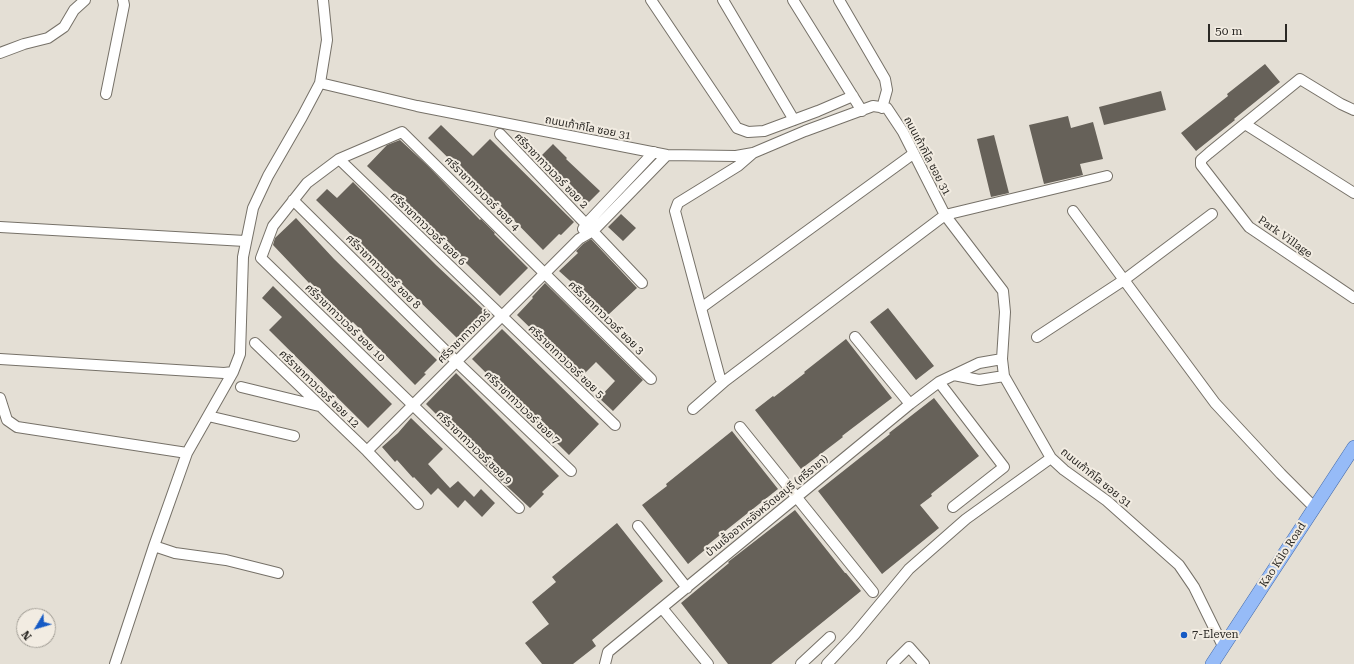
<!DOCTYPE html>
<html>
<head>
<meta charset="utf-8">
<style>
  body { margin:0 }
  #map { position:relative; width:1354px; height:664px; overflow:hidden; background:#e4dfd5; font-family:"Roboto Serif",serif }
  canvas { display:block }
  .north { position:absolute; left:16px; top:608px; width:40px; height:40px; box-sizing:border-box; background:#f2ece2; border:1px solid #a29e96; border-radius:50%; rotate:232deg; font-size:11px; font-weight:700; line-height:16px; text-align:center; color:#2b2925 }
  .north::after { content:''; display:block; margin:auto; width:14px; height:18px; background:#155ac5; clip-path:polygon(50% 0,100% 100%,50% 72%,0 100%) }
  .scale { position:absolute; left:1208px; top:24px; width:79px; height:18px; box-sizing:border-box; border:2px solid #2b2925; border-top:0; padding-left:5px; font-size:12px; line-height:14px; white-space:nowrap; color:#2b2925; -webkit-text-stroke:3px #f2ece2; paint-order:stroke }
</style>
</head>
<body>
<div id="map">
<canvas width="1354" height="664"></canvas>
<div class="north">N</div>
<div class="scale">50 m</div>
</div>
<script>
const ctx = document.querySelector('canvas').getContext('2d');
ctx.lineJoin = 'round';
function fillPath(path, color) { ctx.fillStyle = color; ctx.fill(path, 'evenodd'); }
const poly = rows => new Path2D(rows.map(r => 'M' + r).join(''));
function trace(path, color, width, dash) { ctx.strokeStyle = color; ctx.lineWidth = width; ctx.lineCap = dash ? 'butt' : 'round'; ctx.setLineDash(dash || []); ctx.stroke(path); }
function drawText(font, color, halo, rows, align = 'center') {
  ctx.font = font + ' "Roboto Serif","Noto Sans Thai",serif'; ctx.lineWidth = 4; ctx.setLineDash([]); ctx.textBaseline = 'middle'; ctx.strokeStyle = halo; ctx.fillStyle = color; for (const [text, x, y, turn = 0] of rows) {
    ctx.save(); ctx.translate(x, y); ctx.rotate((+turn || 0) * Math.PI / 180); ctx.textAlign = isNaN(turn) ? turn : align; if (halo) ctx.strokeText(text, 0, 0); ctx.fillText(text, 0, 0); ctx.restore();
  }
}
fillPath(poly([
  [1265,64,1280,82,1234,119,1235,120,1196,151,1181,133,1228,96,1227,94],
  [1161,91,1166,110,1104,125,1099,107],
  [1068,116,1071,128,1093,122,1103,159,1080,164,1083,175,1044,184,1029,125],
  [441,125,473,156,490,139,574,222,561,235,559,234,543,250,494,200,493,202,428,138],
  [994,135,1009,193,991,197,977,139],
  [400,140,428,166,480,220,481,219,495,233,494,234,528,268,500,296,400,199,401,198,367,166,387,145],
  [553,144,567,158,566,159,600,191,587,204,556,174,540,157],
  [353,182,436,265,486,312,458,339,316,200,327,189,337,198],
  [621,214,636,228,623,241,608,227],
  [296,218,334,259,437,360,424,373,426,374,415,385,353,322,351,323,310,282,309,283,273,245,275,238],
  [591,239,637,288,608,315,559,271,578,253,576,251,583,244],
  [545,283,643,380,613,411,599,398,615,381,596,362,581,377,517,315,533,298,532,297],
  [273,286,392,404,368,428,269,330,282,317,262,298],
  [888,308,934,366,916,380,870,322],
  [502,329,599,424,569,455,472,359],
  [846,339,892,398,842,436,843,437,801,469,755,410,773,396,774,397,805,373,804,372],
  [456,373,559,476,542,492,544,494,530,508,497,477,479,459,480,458,426,404],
  [934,398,979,456,931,494,932,496,920,505,939,528,882,574,818,491,890,434,889,433],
  [411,418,443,449,428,464,450,488,458,481,474,497,481,489,495,503,482,517,465,500,458,508,438,488,431,495,414,477,413,478,397,460,395,462,382,447,398,433],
  [732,431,778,489,705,547,706,549,688,564,642,505,667,486,666,484],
  [795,510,845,573,846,573,861,591,771,664,728,664,681,603,729,563,728,562],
  [617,523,663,581,592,640,596,646,573,664,542,664,525,643,549,624,532,602,556,582,552,577]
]), '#666159');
const minor = poly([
  [651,0,737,128,748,132,764,131,818,111,853,96],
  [723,0,794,120],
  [793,0,862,111],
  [839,0,885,79,887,90,882,108],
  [0,53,24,44,48,38,64,27,74,10,85,0],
  [320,83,417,106,667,155,736,156,753,153,805,131,873,106,887,108,903,132,945,215,1003,291,1005,312,1002,359,1004,376,1051,458,1064,470,1107,501,1179,565,1194,587,1223,646],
  [106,94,124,5,123,0],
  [1354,110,1341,104,1300,79,1209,153,1201,160,1201,165,1249,227,1354,298],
  [1245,124,1354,193],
  [500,134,642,283],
  [339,159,615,425],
  [293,200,462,367,571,471],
  [1073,211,1215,403,1281,474,1314,507],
  [0,227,245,241],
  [583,229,586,224,654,152],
  [701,308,913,154],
  [855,337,910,404],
  [1037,337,1124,280,1212,214],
  [255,343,367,451,418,504],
  [0,359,224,373,233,372],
  [954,375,979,380,1004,376],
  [725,381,720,378,701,308,675,211,678,203,738,166,753,153],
  [939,382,1004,467,953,507],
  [241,387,319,406],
  [0,398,7,420,17,427,187,453],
  [693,409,725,381,945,215,1107,176],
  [208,416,294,436],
  [740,427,873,592],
  [367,451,579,239,593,231,667,155],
  [519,508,261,258,273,226,307,183,339,159,402,132,651,379],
  [638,526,687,588],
  [154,546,175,553,226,560,278,573],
  [662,608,708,664],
  [115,664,154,546,187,453,233,372,240,354,243,257,253,208,268,176,302,117,320,83,327,40,323,0],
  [605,664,608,652,910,404,939,382,979,363,1002,359],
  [801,664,830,637],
  [827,664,855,634,909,569,966,519,1051,458],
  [892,664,909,647,924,664]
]);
const major = poly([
  [1212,664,1354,447]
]);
trace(minor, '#767168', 12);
trace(major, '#436aaa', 14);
trace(minor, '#fff', 10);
trace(major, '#96bbf7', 13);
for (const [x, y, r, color] of [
  [1184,635,4,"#155ac5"]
]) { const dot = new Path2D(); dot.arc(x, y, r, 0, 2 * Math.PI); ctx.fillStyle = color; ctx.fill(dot); trace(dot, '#f2ece2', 1.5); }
drawText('11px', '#2b2925', '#f2ece2', [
  ["ถนนเก้ากิโล ซอย 31",588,128,11],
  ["ถนนเก้ากิโล ซอย 31",927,156,62],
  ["ศรีราชาทาวเวอร์ ซอย 2",551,171,46],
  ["ศรีราชาทาวเวอร์ ซอย 4",482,194,45],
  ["ศรีราชาทาวเวอร์ ซอย 6",428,229,44],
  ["Park Village",1285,237,35],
  ["ศรีราชาทาวเวอร์ ซอย 8",383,272,45],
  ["ศรีราชาทาวเวอร์ ซอย 3",606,318,44],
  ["ศรีราชาทาวเวอร์ ซอย 10",345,323,44],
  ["ศรีราชาทาวเวอร์",464,337,-45],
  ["ศรีราชาทาวเวอร์ ซอย 5",566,362,44],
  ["ศรีราชาทาวเวอร์ ซอย 12",319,389,44],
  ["ศรีราชาทาวเวอร์ ซอย 7",522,408,44],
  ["ศรีราชาทาวเวอร์ ซอย 9",474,448,44],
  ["ถนนเก้ากิโล ซอย 31",1096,478,39],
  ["บ้านเอื้ออาทรจังหวัดชลบุรี (ศรีราชา)",767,506,-39],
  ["Kao Kilo Road",1283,555,-57]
]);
drawText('11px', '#2b2925', '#f2ece2', [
  ["7-Eleven",1192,635]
], 'left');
</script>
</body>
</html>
